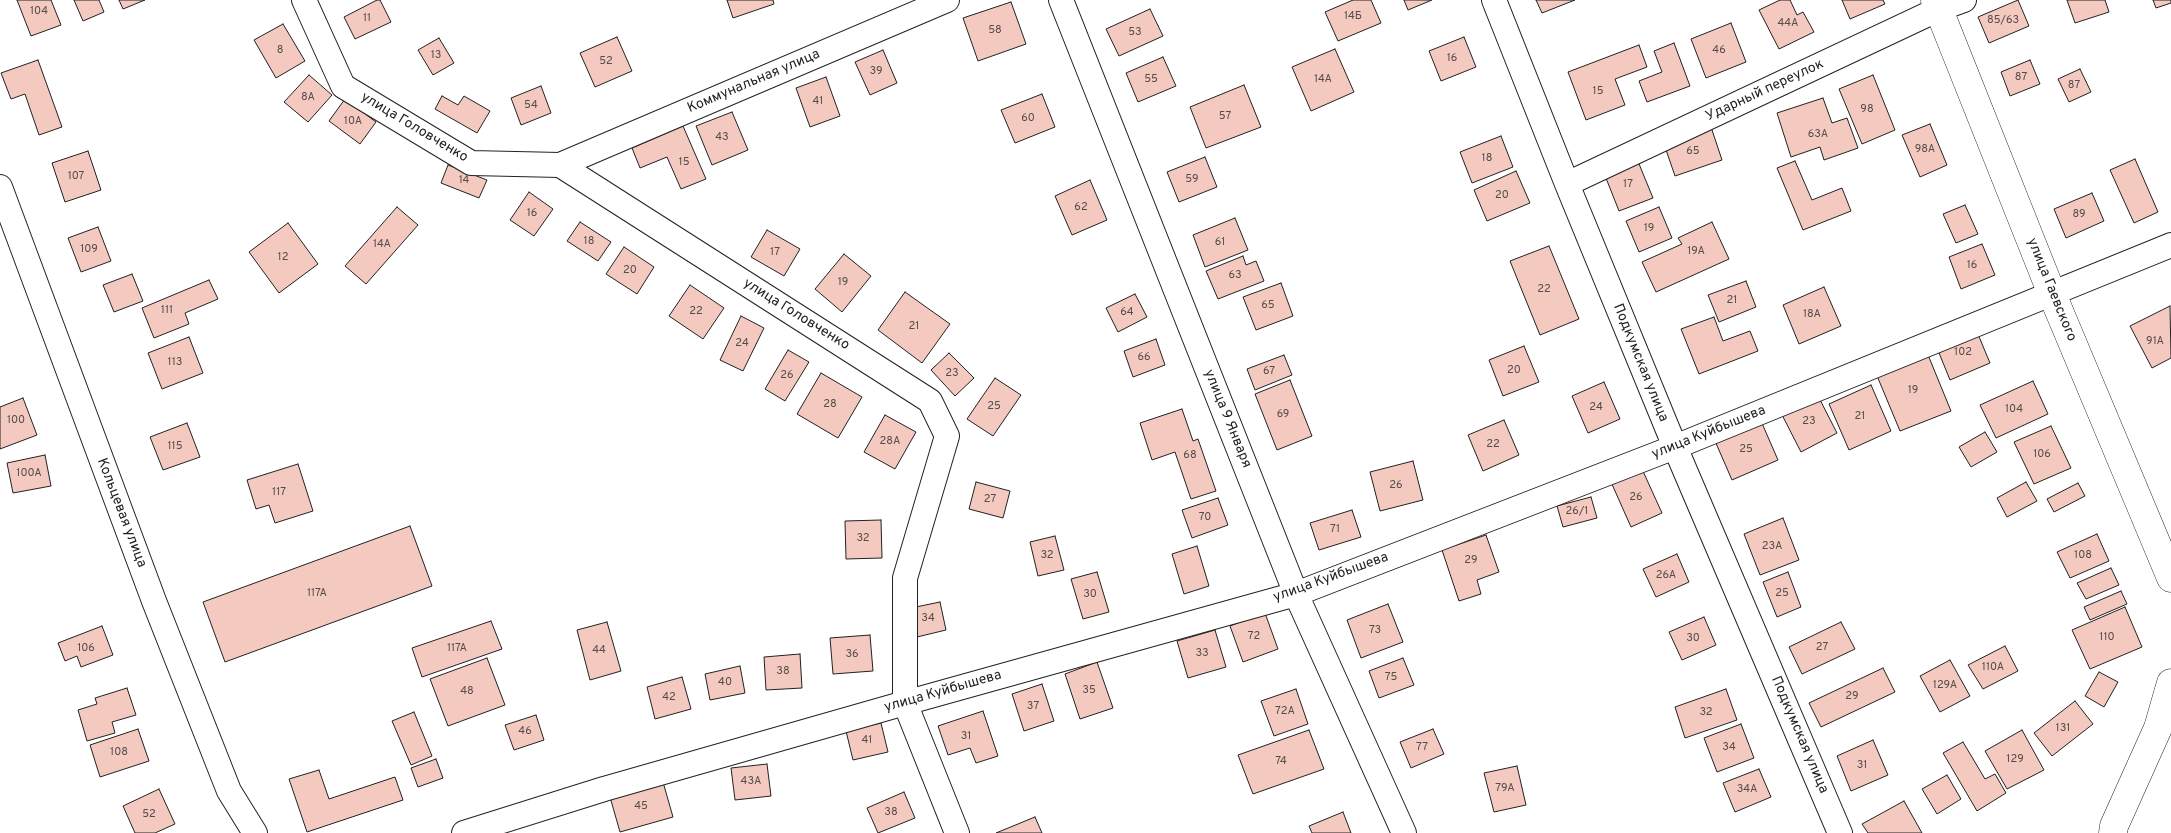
<!DOCTYPE html>
<html>
<head>
<meta charset="utf-8">
<style>
  body { margin:0 }
  canvas { display:block; background:#fff }
</style>
</head>
<body>
<canvas width="2171" height="833"></canvas>
<script>
const ctx = document.querySelector('canvas').getContext('2d');
ctx.lineJoin = 'round';
function fillPath(path, color) { ctx.fillStyle = color; ctx.fill(path, 'evenodd'); }
const poly = rows => new Path2D(rows.map(r => 'M' + r).join(''));
function trace(path, color, width, dash) { ctx.strokeStyle = color; ctx.lineWidth = width; ctx.lineCap = dash ? 'butt' : 'round'; ctx.setLineDash(dash || []); ctx.stroke(path); }
function drawText(font, color, halo, rows, align = 'center') {
  ctx.font = font + ' Overpass,sans-serif'; ctx.lineWidth = 4; ctx.setLineDash([]); ctx.textBaseline = 'middle'; ctx.strokeStyle = halo; ctx.fillStyle = color; for (const [text, x, y, turn = 0] of rows) {
    ctx.save(); ctx.translate(x, y); ctx.rotate((+turn || 0) * Math.PI / 180); ctx.textAlign = isNaN(turn) ? turn : align; if (halo) ctx.strokeText(text, 0, 0); ctx.fillText(text, 0, 0); ctx.restore();
  }
}
const building = poly([
  [17,0,51,0,61,25,31,36,17,0],
  [74,0,99,0,104,12,83,21,74,0],
  [119,0,145,0,123,9,119,0],
  [377,0,380,0,391,22,355,39,344,17,377,0],
  [727,0,773,0,774,4,733,18,727,0],
  [1353,0,1371,0,1381,23,1338,41,1325,12,1353,0],
  [1404,0,1432,0,1408,10,1404,0],
  [1536,0,1575,0,1542,13,1536,0],
  [1780,0,1790,0,1797,15,1803,12,1814,32,1779,49,1759,10,1780,0],
  [1842,0,1883,0,1885,4,1850,19,1842,0],
  [2018,0,2029,26,1989,43,1978,17,2018,0],
  [2067,0,2105,0,2109,12,2075,23,2067,0],
  [2153,0,2171,0,2171,3,2156,8,2153,0],
  [1011,2,1026,44,978,61,963,18,1011,2],
  [1150,9,1163,36,1119,56,1106,29,1150,9],
  [1731,23,1746,62,1706,78,1691,39,1731,23],
  [283,24,305,61,276,78,254,40,283,24],
  [617,37,632,71,595,87,580,53,617,37],
  [1464,37,1476,67,1441,81,1429,51,1464,37],
  [439,38,454,63,433,75,418,50,439,38],
  [1674,43,1690,86,1647,102,1639,81,1662,72,1654,51,1674,43],
  [1639,45,1647,67,1615,79,1625,105,1586,120,1568,72,1639,45],
  [1335,49,1354,92,1311,111,1292,67,1335,49],
  [883,50,897,83,870,95,855,62,883,50],
  [1163,57,1176,86,1138,102,1126,73,1163,57],
  [38,60,62,127,39,135,25,94,11,99,1,73,38,60],
  [2030,60,2040,84,2010,96,2001,72,2030,60],
  [2080,69,2091,92,2069,102,2058,79,2080,69],
  [309,75,332,95,308,122,284,102,309,75],
  [1873,75,1895,130,1862,144,1839,89,1873,75],
  [826,77,840,116,810,127,796,88,826,77],
  [1244,85,1261,127,1206,148,1190,107,1244,85],
  [541,86,551,113,521,125,511,98,541,86],
  [1042,94,1055,127,1015,143,1001,110,1042,94],
  [442,96,458,105,464,96,490,111,477,133,435,109,442,96],
  [1823,98,1832,123,1847,118,1858,148,1824,160,1820,147,1791,157,1777,113,1823,98],
  [345,99,376,122,360,144,329,121,345,99],
  [732,112,748,150,712,165,696,126,732,112],
  [1930,124,1947,165,1920,177,1902,135,1930,124],
  [683,126,706,179,681,189,667,157,640,168,632,148,683,126],
  [1711,127,1722,160,1675,176,1664,144,1711,127],
  [1501,136,1513,167,1472,183,1460,152,1501,136],
  [88,151,101,190,65,202,52,163,88,151],
  [1205,157,1217,187,1179,202,1167,172,1205,157],
  [1637,159,1653,198,1619,211,1604,173,1637,159],
  [2135,159,2158,212,2134,223,2110,170,2135,159],
  [1795,161,1812,200,1842,188,1851,211,1803,230,1777,168,1795,161],
  [448,165,487,180,479,198,441,183,448,165],
  [1516,171,1530,203,1487,221,1474,190,1516,171],
  [1090,180,1107,220,1072,235,1055,196,1090,180],
  [529,192,553,209,534,236,510,220,529,192],
  [2092,193,2104,221,2066,238,2054,209,2092,193],
  [1965,205,1978,234,1956,243,1943,214,1965,205],
  [397,207,418,225,366,284,345,266,397,207],
  [1659,207,1672,238,1639,252,1626,221,1659,207],
  [1235,218,1248,250,1205,267,1193,235,1235,218],
  [580,222,611,242,598,261,567,241,580,222],
  [1712,222,1729,259,1656,292,1642,262,1682,244,1678,238,1712,222],
  [288,223,318,264,279,293,249,252,288,223],
  [98,227,111,261,81,272,68,238,98,227],
  [767,230,800,249,784,276,751,257,767,230],
  [1982,244,1995,275,1961,289,1949,257,1982,244],
  [1549,246,1579,319,1540,335,1510,261,1549,246],
  [624,247,654,267,637,294,606,274,624,247],
  [844,254,871,276,842,312,815,289,844,254],
  [1243,256,1246,265,1256,261,1264,281,1218,299,1206,271,1243,256],
  [132,274,143,301,114,312,103,285,132,274],
  [209,280,218,299,185,313,189,324,154,338,142,308,209,280],
  [1746,281,1756,307,1719,322,1708,295,1746,281],
  [1281,283,1293,316,1256,330,1243,297,1281,283],
  [690,285,724,308,703,339,669,316,690,285],
  [1824,287,1841,326,1799,344,1783,305,1824,287],
  [905,292,950,324,922,363,878,330,905,292],
  [1135,294,1147,317,1118,332,1106,308,1135,294],
  [2170,306,2171,358,2152,368,2130,326,2170,306],
  [741,316,764,328,743,371,720,360,741,316],
  [1714,317,1723,341,1750,331,1758,351,1699,374,1681,329,1714,317],
  [1975,327,1990,363,1950,380,1935,343,1975,327],
  [189,337,203,373,162,389,148,353,189,337],
  [1156,339,1165,365,1133,377,1124,351,1156,339],
  [1524,346,1539,382,1503,396,1489,360,1524,346],
  [788,350,809,362,785,401,765,389,788,350],
  [1926,350,1951,411,1900,431,1875,371,1926,350],
  [949,353,974,378,955,396,931,370,949,353],
  [1284,355,1292,375,1255,390,1247,369,1284,355],
  [821,373,862,397,838,438,797,414,821,373],
  [995,378,1021,395,993,436,967,419,995,378],
  [1290,380,1312,436,1277,450,1255,394,1290,380],
  [2033,381,2048,414,1996,438,1980,405,2033,381],
  [1604,382,1620,419,1588,433,1572,396,1604,382],
  [1871,385,1891,431,1849,450,1829,404,1871,385],
  [1816,392,1837,433,1801,452,1780,411,1816,392],
  [23,398,37,435,0,449,0,407,23,398],
  [1182,409,1193,441,1198,439,1216,491,1191,499,1175,452,1152,460,1140,423,1182,409],
  [885,415,916,432,895,469,864,452,885,415],
  [1504,420,1519,455,1483,471,1468,435,1504,420],
  [1761,421,1778,460,1732,480,1715,441,1761,421],
  [187,423,200,457,163,470,150,437,187,423],
  [2051,426,2071,468,2034,484,2014,442,2051,426],
  [1985,432,1997,452,1971,467,1959,447,1985,432],
  [45,455,51,486,13,493,7,463,45,455],
  [1413,461,1423,500,1380,511,1370,472,1413,461],
  [298,464,313,511,275,523,269,505,256,509,247,480,298,464],
  [1642,469,1662,513,1631,527,1611,482,1642,469],
  [976,482,1010,491,1003,518,969,509,976,482],
  [2026,482,2037,501,2007,517,1997,498,2026,482],
  [2078,483,2085,496,2054,512,2047,499,2078,483],
  [1591,497,1597,518,1563,527,1557,506,1591,497],
  [1218,498,1228,525,1192,538,1182,510,1218,498],
  [1352,510,1361,537,1319,550,1310,523,1352,510],
  [1783,518,1799,560,1760,575,1744,534,1783,518],
  [881,520,882,558,846,559,845,521,881,520],
  [410,526,432,586,225,662,203,602,410,526],
  [2097,534,2109,561,2070,578,2057,552,2097,534],
  [1486,535,1499,572,1477,580,1481,594,1459,601,1442,550,1486,535],
  [1055,536,1064,570,1038,576,1030,542,1055,536],
  [1197,546,1209,586,1184,594,1172,554,1197,546],
  [1677,554,1689,582,1656,597,1643,569,1677,554],
  [2111,568,2119,585,2086,599,2077,583,2111,568],
  [1097,572,1109,612,1083,619,1071,579,1097,572],
  [1788,572,1801,607,1777,617,1763,582,1788,572],
  [2121,591,2127,604,2090,620,2084,607,2121,591],
  [940,602,946,630,917,637,911,608,940,602],
  [1388,604,1403,642,1361,658,1347,620,1388,604],
  [2125,607,2142,647,2090,669,2072,630,2125,607],
  [1265,613,1278,649,1243,662,1230,626,1265,613],
  [1704,617,1716,645,1682,660,1669,632,1704,617],
  [491,621,502,649,422,677,412,648,491,621],
  [607,622,621,671,590,680,577,630,607,622],
  [1841,622,1855,649,1802,674,1789,647,1841,622],
  [102,626,113,655,81,667,77,656,65,661,58,643,102,626],
  [1215,630,1226,667,1188,678,1177,641,1215,630],
  [870,635,873,671,833,674,830,638,870,635],
  [2005,646,2018,671,1983,689,1968,665,2005,646],
  [800,654,802,688,766,690,764,657,800,654],
  [487,658,505,705,448,726,430,679,487,658],
  [1403,658,1414,685,1379,698,1369,671,1403,658],
  [1950,660,1970,696,1940,712,1920,676,1950,660],
  [1097,662,1113,708,1080,719,1065,674,1097,662],
  [740,666,745,693,710,700,705,674,740,666],
  [1883,668,1895,692,1821,727,1809,703,1883,668],
  [2099,672,2118,682,2104,707,2085,696,2099,672],
  [682,677,691,709,655,719,647,687,682,677],
  [1042,684,1054,721,1024,731,1012,694,1042,684],
  [127,688,136,715,112,722,115,733,87,741,78,710,97,704,95,698,127,688],
  [1296,689,1308,724,1274,736,1261,701,1296,689],
  [1726,689,1737,720,1685,738,1675,707,1726,689],
  [2075,701,2093,724,2052,756,2034,733,2075,701],
  [983,711,998,756,976,763,970,748,948,755,938,726,983,711],
  [414,712,432,756,411,765,392,721,414,712],
  [536,715,544,740,514,750,505,725,536,715],
  [881,723,888,752,853,760,846,731,881,723],
  [1741,724,1754,758,1717,772,1704,738,1741,724],
  [138,729,149,761,100,777,90,745,138,729],
  [1433,729,1444,754,1411,768,1400,742,1433,729],
  [1309,730,1324,769,1253,794,1238,755,1309,730],
  [2022,730,2044,770,2007,789,1985,751,2022,730],
  [1873,740,1888,775,1851,791,1837,756,1873,740],
  [1963,742,1985,779,1995,774,2006,793,1977,811,1943,753,1963,742],
  [436,759,443,778,418,787,411,768,436,759],
  [767,764,771,796,735,800,731,768,767,764],
  [1517,766,1526,805,1494,812,1484,773,1517,766],
  [1759,769,1771,797,1735,812,1723,783,1759,769],
  [319,770,329,799,395,777,403,800,307,832,289,779,319,770],
  [1947,775,1961,799,1937,814,1922,789,1947,775],
  [663,782,673,817,620,832,610,797,663,782],
  [159,789,175,824,155,833,135,833,123,806,159,789],
  [904,792,915,818,878,833,867,808,904,792],
  [1904,801,1922,833,1868,833,1862,824,1904,801],
  [1343,812,1351,833,1312,833,1309,826,1343,812],
  [1035,817,1042,833,996,833,1035,817]
]);
fillPath(building, '#f3c9c0');
trace(building, '#222', 1);
const street = poly([
  [304,0,343,86,471,163,560,165,930,401,947,436,905,578,905,703,957,833],
  [1061,0,1296,594,1404,833],
  [1494,0,1567,184,1675,447,1840,833],
  [560,165,947,0],
  [1567,184,1939,9,1964,0],
  [0,187,154,601,229,791,255,833],
  [464,833,604,789,905,703,1296,594,1675,447,2171,245]
]);
const secondary = poly([
  [1935,0,2052,294,2171,578],
  [2113,833,2114,826,2158,728,2171,683]
]);
trace(street, '#222', 26);
trace(secondary, '#222', 29);
trace(street, '#fff', 24);
trace(secondary, '#fff', 28);
drawText('11px', '#564c4a', null, [
  ["104",39,12],
  ["14Б",1353,17],
  ["11",367,19],
  ["85/63",2003,21],
  ["44А",1788,24],
  ["58",995,31],
  ["53",1135,33],
  ["8",280,51],
  ["46",1719,51],
  ["13",436,56],
  ["16",1452,59],
  ["52",606,62],
  ["39",876,72],
  ["87",2021,78],
  ["55",1151,80],
  ["14А",1323,80],
  ["87",2074,86],
  ["15",1598,92],
  ["8А",308,98],
  ["41",818,102],
  ["54",531,106],
  ["98",1867,110],
  ["57",1225,117],
  ["60",1028,119],
  ["10А",353,122],
  ["63А",1818,135],
  ["43",722,138],
  ["98А",1925,150],
  ["65",1693,152],
  ["18",1487,159],
  ["15",684,163],
  ["107",76,177],
  ["59",1192,180],
  ["14",464,181],
  ["17",1628,185],
  ["20",1502,196],
  ["62",1081,208],
  ["16",532,214],
  ["89",2079,215],
  ["19",1649,229],
  ["18",589,242],
  ["61",1220,243],
  ["14А",382,245],
  ["109",89,250],
  ["19А",1696,252],
  ["17",775,253],
  ["12",283,258],
  ["16",1972,266],
  ["20",630,271],
  ["63",1235,276],
  ["19",843,283],
  ["22",1544,290],
  ["21",1732,301],
  ["65",1268,306],
  ["111",167,311],
  ["22",696,312],
  ["64",1127,313],
  ["18А",1812,315],
  ["21",914,327],
  ["91А",2155,342],
  ["24",742,344],
  ["102",1963,353],
  ["66",1144,358],
  ["113",175,363],
  ["20",1514,371],
  ["67",1269,372],
  ["23",952,374],
  ["26",787,376],
  ["19",1913,391],
  ["28",830,405],
  ["25",994,407],
  ["24",1596,408],
  ["104",2014,410],
  ["69",1283,415],
  ["21",1860,417],
  ["100",16,421],
  ["23",1809,422],
  ["28А",890,442],
  ["22",1493,445],
  ["115",175,447],
  ["25",1746,450],
  ["106",2042,455],
  ["68",1190,456],
  ["100А",29,474],
  ["26",1396,486],
  ["117",279,493],
  ["26",1636,498],
  ["27",990,500],
  ["26/1",1577,512],
  ["70",1205,518],
  ["71",1335,530],
  ["32",863,539],
  ["23А",1772,547],
  ["32",1047,556],
  ["108",2083,556],
  ["29",1471,561],
  ["26А",1666,576],
  ["117А",317,594],
  ["25",1782,594],
  ["30",1090,595],
  ["34",928,619],
  ["73",1375,631],
  ["72",1254,637],
  ["110",2107,638],
  ["30",1693,639],
  ["27",1822,648],
  ["106",86,649],
  ["117А",457,649],
  ["44",599,651],
  ["33",1202,654],
  ["36",852,655],
  ["110А",1993,668],
  ["38",783,672],
  ["75",1391,678],
  ["40",725,683],
  ["129А",1945,686],
  ["35",1089,691],
  ["48",467,692],
  ["29",1852,697],
  ["42",669,698],
  ["37",1033,707],
  ["72А",1285,712],
  ["32",1706,713],
  ["131",2063,729],
  ["46",525,732],
  ["31",966,737],
  ["41",867,741],
  ["77",1422,748],
  ["34",1729,748],
  ["108",119,753],
  ["129",2015,760],
  ["74",1281,762],
  ["31",1862,766],
  ["43А",751,782],
  ["79А",1505,789],
  ["34А",1747,790],
  ["45",641,807],
  ["38",891,813],
  ["52",149,815]
]);
drawText('14px', '#222', '#fff', [
  ["Коммунальная улица",754,82,-23],
  ["Ударный переулок",1765,91,-25],
  ["улица Головченко",414,128,31],
  ["улица Гаевского",2051,290,68],
  ["улица Головченко",796,315,32],
  ["Подкумская улица",1640,363,68],
  ["улица 9 Января",1227,419,68],
  ["улица Куйбышева",1709,433,-22],
  ["Кольцевая улица",121,513,69],
  ["улица Куйбышева",1331,578,-20],
  ["улица Куйбышева",943,692,-16],
  ["Подкумская улица",1799,735,67]
]);
</script>
</body>
</html>
